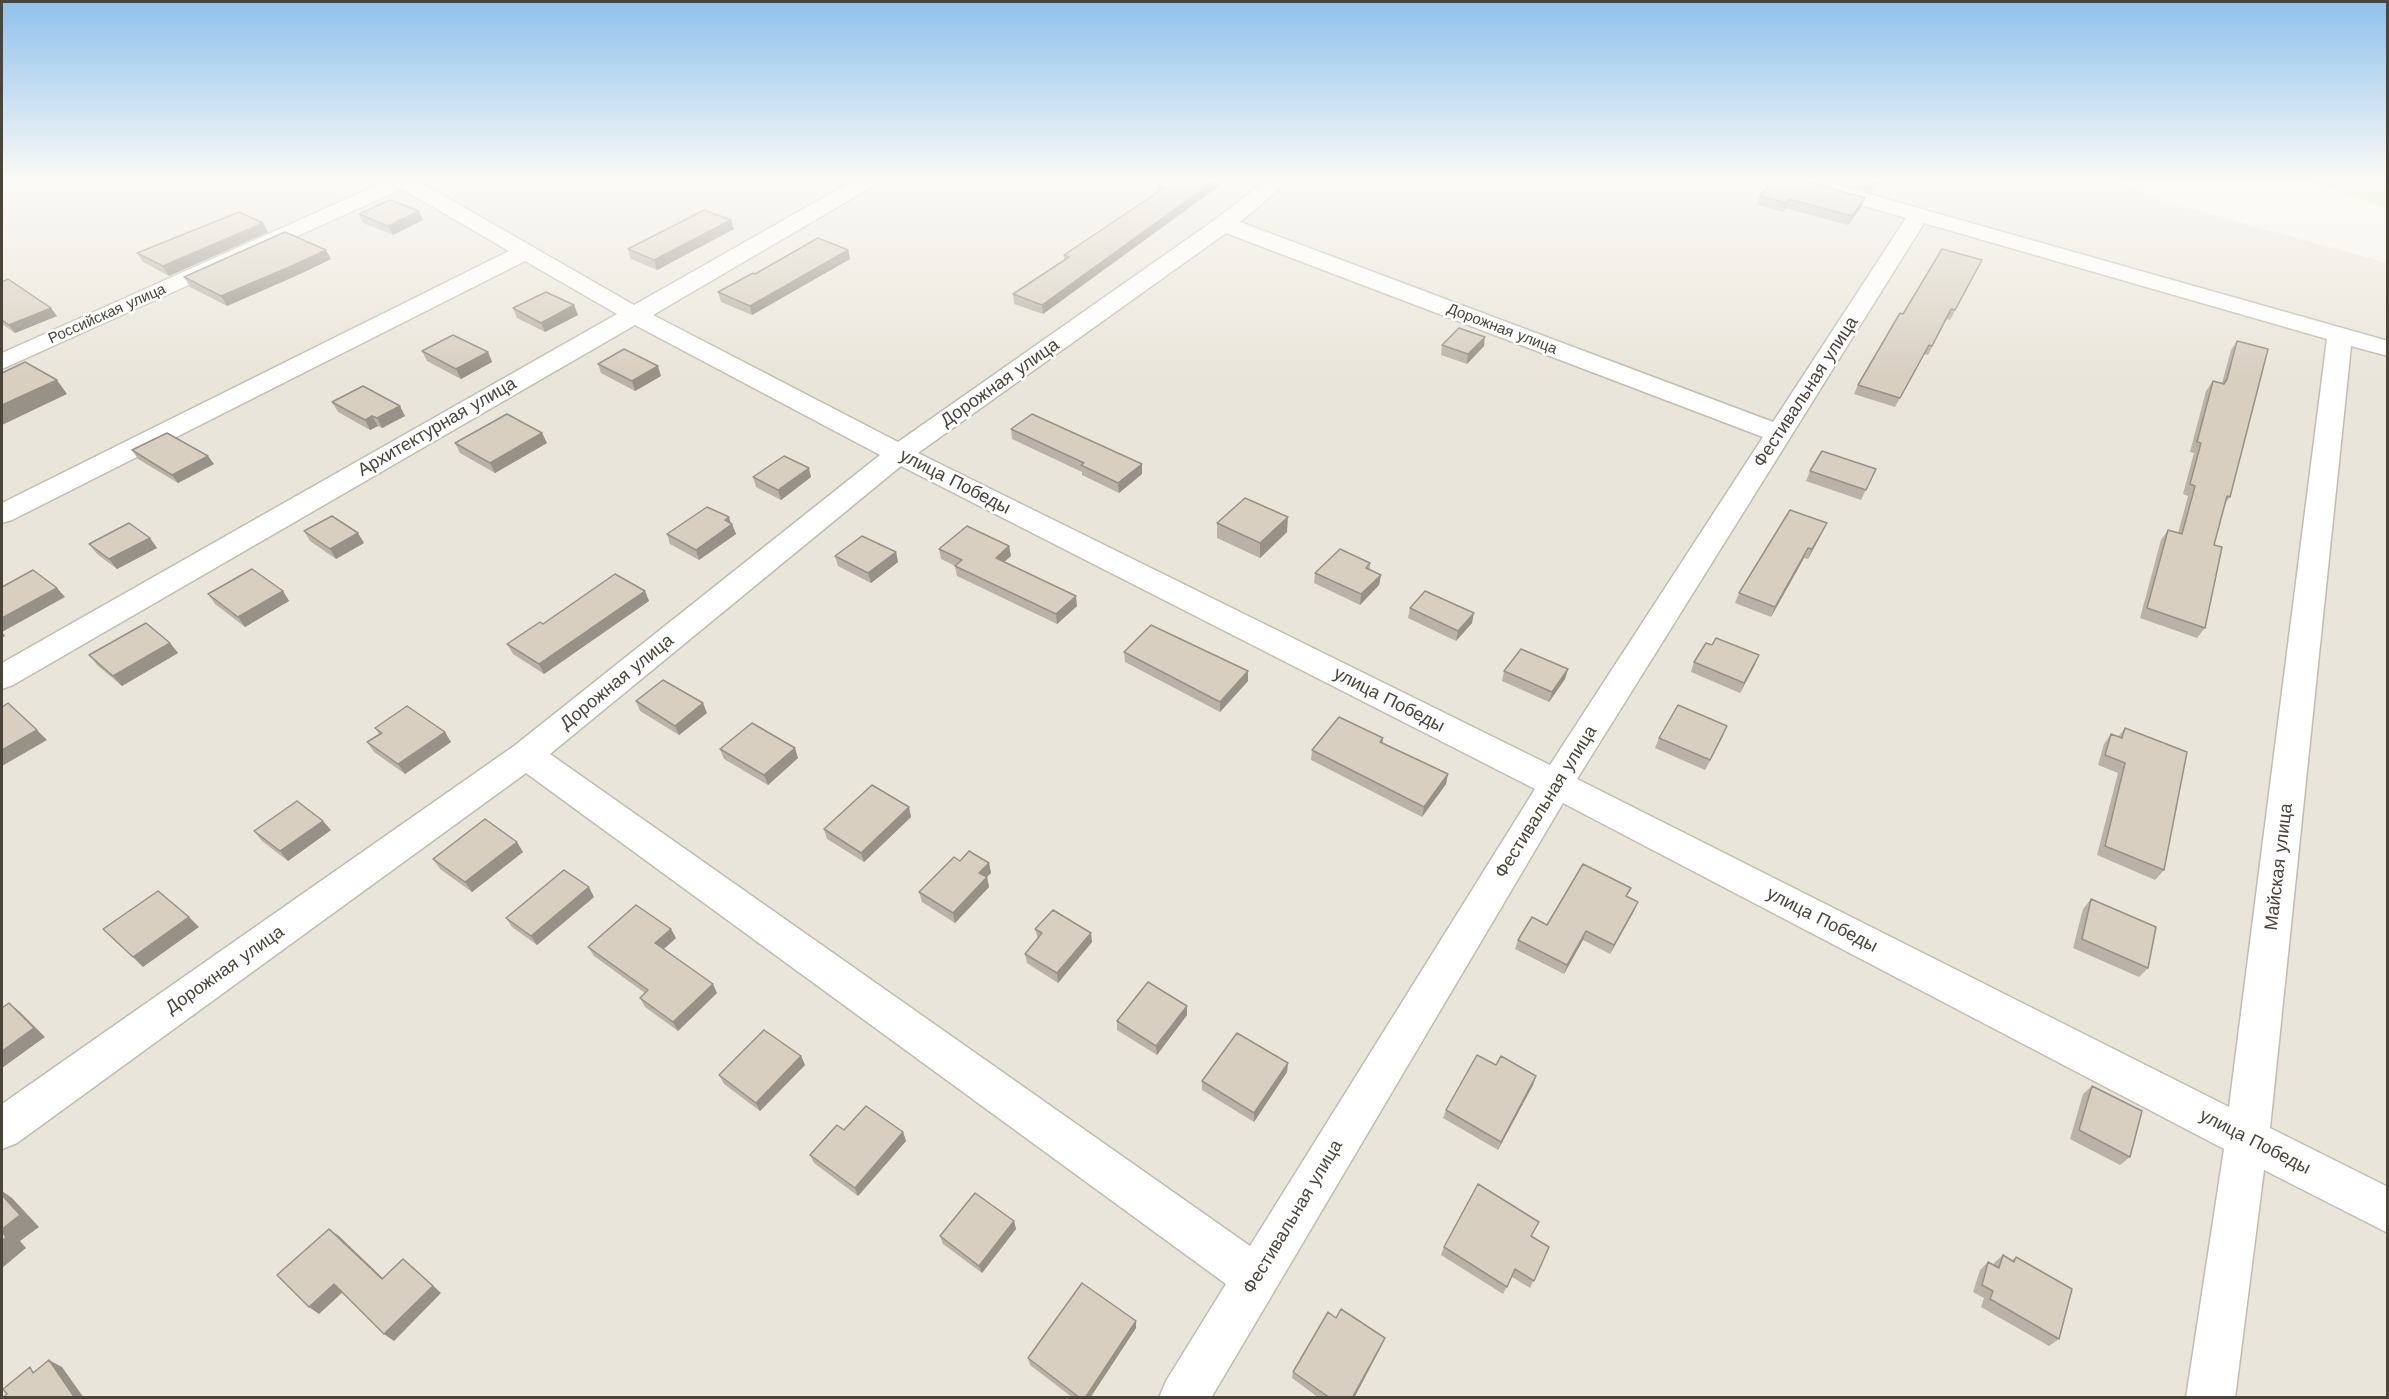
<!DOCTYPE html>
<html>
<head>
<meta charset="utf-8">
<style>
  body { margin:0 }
  #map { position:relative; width:2389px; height:1399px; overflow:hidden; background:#f6f3ec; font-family:"Work Sans",sans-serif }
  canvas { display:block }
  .frame { position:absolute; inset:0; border:3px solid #4b4439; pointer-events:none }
</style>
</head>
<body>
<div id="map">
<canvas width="2389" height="1399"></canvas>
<div class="frame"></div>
</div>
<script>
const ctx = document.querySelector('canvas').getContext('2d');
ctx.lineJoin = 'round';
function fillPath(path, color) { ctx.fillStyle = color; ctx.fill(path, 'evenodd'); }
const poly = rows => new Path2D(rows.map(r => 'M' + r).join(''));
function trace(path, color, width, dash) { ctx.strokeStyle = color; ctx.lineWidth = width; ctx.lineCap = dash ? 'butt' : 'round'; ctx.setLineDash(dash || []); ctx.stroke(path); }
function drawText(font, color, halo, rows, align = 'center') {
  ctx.font = font + ' "Work Sans",sans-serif'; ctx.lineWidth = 5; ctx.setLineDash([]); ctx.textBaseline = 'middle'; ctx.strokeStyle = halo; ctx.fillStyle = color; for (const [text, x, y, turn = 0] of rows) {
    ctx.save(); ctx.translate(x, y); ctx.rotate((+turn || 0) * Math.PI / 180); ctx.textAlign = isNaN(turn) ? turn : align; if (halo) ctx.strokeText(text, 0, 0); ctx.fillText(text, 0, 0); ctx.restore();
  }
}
fillPath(poly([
  [38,178,2107,178,2174,204,2387,263,2387,1397,2,1397,2,190]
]), '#eae5da');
fillPath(poly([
  [2296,178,2387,178,2387,208,2318,184]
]), '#d2eab5');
const minor = poly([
  [2,178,18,178,15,182,2,186,2,178],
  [388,178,420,178,418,181,634,305,858,178,883,178,880,182,653,315,898,442,1216,219,1269,178,1292,178,1240,222,1773,422,1906,218,1783,182,1780,178,1812,178,2388,341,2388,356,2351,346,2270,1128,2388,1187,2388,1233,2264,1170,2235,1398,2186,1398,2224,1149,1563,803,1211,1398,1159,1398,1166,1381,1226,1284,526,773,17,1143,2,1149,2,1104,514,746,880,455,635,325,13,685,2,689,2,663,617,314,525,261,12,520,2,523,2,503,509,251,402,189,2,369,2,353,389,180,388,178],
  [1924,223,2327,339,2229,1107,1577,779,1924,223],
  [1226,233,1763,437,1550,765,918,453,1226,233],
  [901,466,1535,789,1250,1246,550,754,901,466]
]);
trace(minor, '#c2bbae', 3);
fillPath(minor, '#fff');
fillPath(poly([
  [496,178,525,178,509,185],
  [1169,178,1230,178,1043,314,1014,304,1013,294,1064,260,1064,255,1157,192,1157,186],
  [1819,178,1882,178,1871,192],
  [1760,196,1865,198,1861,207,1848,225,1785,208,1783,212,1757,205],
  [419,211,423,220,393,235,363,223,359,214],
  [731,220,734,229,657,270,631,259,628,249],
  [268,232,169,276,143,262,137,253],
  [848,250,850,259,752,315,721,302,718,292,755,274],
  [331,259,300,274,227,306,190,287,184,277],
  [1978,269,1950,320,1947,319,1928,355,1924,354,1895,407,1854,394,1858,385,1903,314],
  [2,282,57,316,15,333,2,324],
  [513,308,578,315,545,332,517,318],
  [2237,341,2230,497,2224,505,2214,545,2205,628,2197,638,2140,618,2161,540,2168,530,2178,533,2188,496,2183,494,2194,453,2190,452,2206,391,2213,381,2222,383,2231,350],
  [1442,345,1484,346,1467,364,1441,355],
  [422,351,488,352,492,362,461,379,427,361],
  [598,364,661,376,635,391,601,373],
  [332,402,405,416,382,428,378,426,370,430,338,412],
  [1011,429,1142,474,1119,493,1082,475,1082,472,1012,439],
  [542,433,547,443,495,473,460,453,455,443],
  [132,450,214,464,178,483,138,459],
  [1876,469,1861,500,1806,481,1810,471],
  [753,477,811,477,781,500,756,487],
  [729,517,730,523,732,524,736,534,699,560,670,544,667,534],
  [1217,523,1287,532,1260,558,1217,538],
  [304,531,364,543,336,559,310,541],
  [1822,533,1808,559,1804,558,1771,617,1735,603,1739,593],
  [150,538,157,548,117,569,97,554,89,544],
  [1009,546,1011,556,1004,562,1077,606,1057,624,957,576,955,566,941,559,939,549],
  [896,552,898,562,871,583,838,566,835,556],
  [1370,563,1370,569,1381,575,1379,585,1360,605,1314,583,1315,573],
  [283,591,289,601,245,627,215,604,208,594],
  [645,591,649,601,544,674,513,654,507,644,543,624],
  [1410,608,1472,623,1456,641,1408,618],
  [170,643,178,653,122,686,97,665,89,655],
  [1712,645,1759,655,1740,693,1691,672,1694,662],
  [1124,652,1248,671,1248,681,1220,712,1125,662],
  [1568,669,1565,679,1549,702,1502,681,1504,671],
  [636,701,707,713,679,735,640,711],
  [375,728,451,742,405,774,374,752,367,742,379,734],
  [2125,728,2164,870,2155,880,2097,855,2118,773,2098,765,2104,744,2111,734,2118,737],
  [1723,736,1705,770,1655,748,1659,738],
  [1383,738,1383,743,1448,774,1446,784,1422,817,1311,760,1312,750],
  [720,749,798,758,768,785,724,759],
  [909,807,911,817,864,862,827,839,824,829],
  [331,830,288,861,262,841,254,831],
  [523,852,472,892,440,869,433,859],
  [960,861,989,863,991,873,987,877,989,887,955,923,922,902,919,892],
  [594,897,537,945,512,927,506,918],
  [1627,897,1638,902,1634,911,1610,954,1583,940,1564,974,1515,949,1518,940,1547,925],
  [2091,899,2148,968,2139,977,2073,948,2083,909],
  [1035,929,1092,942,1058,983,1027,963,1025,954,1038,939],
  [676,938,664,949,717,993,678,1031,645,1007,640,998,645,993,594,956,588,947],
  [1187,1006,1187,1015,1157,1055,1117,1030,1117,1021],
  [801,1056,805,1065,760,1111,724,1084,719,1075],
  [1288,1063,1287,1072,1254,1122,1202,1090,1202,1081],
  [1496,1065,1536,1076,1533,1085,1498,1150,1443,1118,1446,1110],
  [2092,1086,2130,1157,2120,1165,2070,1139,2083,1094],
  [844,1130,903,1132,906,1141,858,1196,814,1163,810,1155],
  [1014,1221,1016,1229,982,1273,943,1244,940,1236],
  [1532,1237,1549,1247,1530,1288,1512,1277,1503,1294,1441,1255,1444,1247],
  [2003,1255,2012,1260,2016,1257,2059,1339,2049,1346,1981,1307,1984,1298,1973,1292,1980,1270,1988,1262,1994,1265,1994,1263],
  [1336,1318,1385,1338,1382,1345,1354,1398,1319,1398,1292,1378,1293,1372],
  [1136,1321,1136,1328,1090,1398,1073,1398,1030,1365,1028,1358]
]), '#bab2a6');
fillPath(poly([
  [506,178,525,178,509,185],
  [1218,178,1230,178,1043,314,1042,305],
  [1879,178,1882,178,1871,192,1875,183],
  [1865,198,1861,207,1848,225,1852,216],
  [1789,199,1785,208,1783,212,1786,203],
  [419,211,423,220,393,235,388,226],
  [731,220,734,229,657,270,654,260],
  [263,223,268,232,169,276,163,266],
  [326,250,331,259,300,274,227,306,221,296],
  [848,250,850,259,752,315,750,306],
  [574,305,578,315,545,332,541,323],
  [51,308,57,316,15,333,9,325],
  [1485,337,1484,346,1467,364,1468,354],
  [488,352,492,362,461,379,456,369],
  [658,366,661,376,635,391,632,381],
  [57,380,67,394,2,425,2,405],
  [400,406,405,416,382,428,377,418],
  [372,416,378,426,370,430,365,420],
  [542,433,547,443,495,473,490,463],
  [208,456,214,464,178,483,172,475],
  [1142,464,1142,474,1119,493,1118,483],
  [809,468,811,477,781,500,778,490],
  [729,517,731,524,732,524,736,534,699,560,696,550],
  [1288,517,1287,532,1260,558,1260,543],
  [1827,523,1822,533,1808,559,1812,549],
  [358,533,364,543,336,559,330,549],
  [150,538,157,548,117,569,109,559],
  [1009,546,1011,556,997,568,996,558],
  [1808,548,1804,558,1771,617,1775,607],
  [896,552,898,562,871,583,868,573],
  [1381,575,1379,585,1360,605,1361,594],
  [57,588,65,597,2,632,5,636,2,638,2,618],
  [283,591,289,601,245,627,238,617],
  [645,591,649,601,544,674,539,664],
  [1076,596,1077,606,1057,624,1056,614],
  [1474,613,1472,623,1456,641,1458,631],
  [170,643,178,653,122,686,113,676],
  [1759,655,1755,665,1740,693,1744,683],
  [1568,669,1565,679,1549,702,1552,692],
  [1248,671,1248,681,1220,712,1220,702],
  [703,703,707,713,679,735,675,726],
  [1727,726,1723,736,1705,770],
  [37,730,47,740,2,766,2,750],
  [445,732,451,742,405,774,398,764],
  [795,748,798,758,768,785,764,775],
  [1448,774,1446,784,1422,817,1424,807],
  [909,807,911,817,864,862,861,853],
  [323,821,331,830,288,861,280,851],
  [517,842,523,852,472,892,465,882],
  [989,863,991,873,981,882,979,873],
  [987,877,989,887,955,923,953,913],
  [589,887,594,897,537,945,531,936],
  [1638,902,1634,911,1610,954,1614,945],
  [189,917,199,927,143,967,133,957],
  [671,929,676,938,660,952,655,943],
  [1586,931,1583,940,1564,974,1567,965],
  [1091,933,1092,942,1058,983,1057,973],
  [713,984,717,993,678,1031,673,1022],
  [9,1003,20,1012,45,1037,2,1068,2,1051],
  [1187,1006,1187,1015,1157,1055,1156,1046],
  [801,1056,805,1065,760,1111,756,1103],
  [1288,1063,1287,1072,1254,1122,1254,1113],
  [1536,1076,1533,1085,1498,1150,1501,1142],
  [903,1132,906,1141,858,1196,855,1188],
  [2,1191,12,1198,39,1227,20,1241,26,1248,2,1268],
  [1014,1221,1016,1229,982,1273,979,1266],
  [329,1229,339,1236,391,1286,382,1279],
  [412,1266,441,1293,394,1341,384,1334],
  [334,1284,344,1291,319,1314,309,1307],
  [1136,1321,1136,1328,1090,1398,1085,1398],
  [1385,1338,1382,1345,1354,1398,1352,1398],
  [49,1360,62,1367,84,1398,75,1398]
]), '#979187');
const building = poly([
  [1169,178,1218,178,1042,305,1013,294,1069,257,1064,255,1164,188,1157,186,1169,178],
  [1775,178,1794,178,1865,198,1852,216,1789,199,1786,203,1760,196,1775,178],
  [1854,178,1879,178,1875,183,1854,178],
  [390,200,419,211,388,226,359,214,390,200],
  [704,210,731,220,654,260,628,249,704,210],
  [239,212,263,223,163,266,137,253,239,212],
  [285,232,326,250,294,265,221,296,184,277,285,232],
  [818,238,848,250,750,306,718,292,753,273,755,274,818,238],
  [1942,249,1982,260,1955,310,1951,309,1932,346,1929,345,1900,398,1858,385,1900,313,1903,314,1942,249],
  [8,279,51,308,9,325,2,320,2,282,8,279],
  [546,292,574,305,541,323,513,308,546,292],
  [1459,328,1485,337,1468,354,1442,345,1459,328],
  [453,335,488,352,456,369,422,351,453,335],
  [2237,341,2268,349,2230,497,2227,496,2214,545,2222,547,2205,628,2147,608,2168,530,2182,534,2195,486,2190,484,2201,443,2197,442,2213,381,2224,384,2227,379,2237,341],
  [624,349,658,366,632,381,598,364,624,349],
  [25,362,57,380,2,405,2,373,25,362],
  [363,386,400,406,377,418,372,416,365,420,332,402,363,386],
  [507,414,542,433,490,463,455,443,507,414],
  [1032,414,1142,464,1118,483,1081,465,1084,463,1011,429,1032,414],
  [167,433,208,456,172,475,132,450,167,433],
  [1822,451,1876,469,1866,490,1810,471,1822,451],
  [784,456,809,468,778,490,753,477,784,456],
  [1245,498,1288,517,1260,543,1217,523,1245,498],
  [707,507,729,517,725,520,732,524,696,550,667,534,707,507],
  [1790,510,1827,523,1812,549,1808,548,1775,607,1739,593,1790,510],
  [332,516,358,533,330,549,304,531,332,516],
  [129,523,150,538,109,559,89,544,129,523],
  [967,526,1009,546,996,558,1076,596,1056,614,955,566,962,560,939,549,967,526],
  [862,536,896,552,868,573,835,556,862,536],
  [1340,549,1370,563,1366,568,1381,575,1361,594,1315,573,1340,549],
  [252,569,283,591,238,617,208,594,252,569],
  [33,570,57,588,2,618,2,587,33,570],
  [615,574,645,591,539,664,507,644,540,622,543,624,615,574],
  [1425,591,1474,613,1458,631,1410,608,1425,591],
  [146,623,170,643,113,676,89,655,146,623],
  [1151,625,1248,671,1220,702,1124,652,1151,625],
  [1716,638,1759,655,1744,683,1694,662,1706,643,1712,645,1716,638],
  [1521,649,1568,669,1552,692,1504,671,1521,649],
  [663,680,703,703,675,726,636,701,663,680],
  [8,703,37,730,2,750,2,707,8,703],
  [1678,705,1727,726,1710,760,1659,738,1678,705],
  [407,706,445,732,398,764,367,742,382,733,375,728,407,706],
  [1339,717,1383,738,1380,742,1448,774,1424,807,1312,750,1339,717],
  [752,723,795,748,764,775,720,749,752,723],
  [2125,728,2187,752,2164,870,2105,846,2125,763,2105,755,2111,734,2122,738,2125,728],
  [872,785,909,807,861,853,824,829,872,785],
  [297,801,323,821,280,851,254,831,297,801],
  [485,819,517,842,465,882,433,859,485,819],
  [969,851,989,863,979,873,987,877,953,913,919,892,954,857,960,861,969,851],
  [1583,864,1631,888,1626,896,1638,902,1614,945,1586,931,1567,965,1518,940,1532,917,1547,925,1583,864],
  [564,870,589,887,531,936,506,918,564,870],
  [158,891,189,917,133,957,103,929,158,891],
  [2091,899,2156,927,2148,968,2082,939,2091,899],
  [636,905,671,929,655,943,713,984,673,1022,640,998,648,990,588,947,636,905],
  [1053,910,1091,933,1057,973,1025,954,1042,933,1035,929,1053,910],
  [1148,982,1187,1006,1156,1046,1117,1021,1148,982],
  [9,1003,34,1028,2,1051,2,1008,9,1003],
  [764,1030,801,1056,756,1103,719,1075,764,1030],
  [1237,1033,1288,1063,1254,1113,1202,1081,1237,1033],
  [1477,1055,1496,1065,1501,1056,1536,1076,1501,1142,1446,1110,1477,1055],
  [2092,1086,2142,1111,2130,1157,2079,1130,2092,1086],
  [866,1106,903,1132,855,1188,810,1155,837,1125,844,1130,866,1106],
  [1478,1184,1539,1222,1531,1236,1549,1247,1534,1281,1515,1269,1507,1287,1444,1247,1478,1184],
  [975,1193,1014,1221,979,1266,940,1236,975,1193],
  [2,1195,20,1215,2,1229,2,1195],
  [329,1229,382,1279,403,1259,433,1286,384,1334,334,1284,309,1307,277,1275,329,1229],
  [2,1231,6,1237,2,1241,2,1231],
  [2003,1255,2014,1262,2016,1257,2072,1289,2059,1339,1990,1299,1993,1291,1982,1285,1988,1262,1999,1268,2003,1255],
  [1082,1283,1136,1321,1085,1398,1080,1398,1028,1358,1082,1283],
  [1341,1309,1385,1338,1352,1398,1330,1398,1293,1372,1328,1312,1336,1318,1341,1309],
  [49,1360,75,1398,2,1398,7,1394,3,1389,30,1367,33,1373,49,1360]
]);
fillPath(building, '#d8cfc1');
trace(building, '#979187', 1.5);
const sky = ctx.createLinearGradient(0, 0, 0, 374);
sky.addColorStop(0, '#8fc1ec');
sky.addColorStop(0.48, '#fbfaf6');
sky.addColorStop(1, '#fbfaf600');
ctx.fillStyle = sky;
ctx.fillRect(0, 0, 2389, 374);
drawText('15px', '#4b4439', '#fff', [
  ["Российская улица",107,314,-24],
  ["Дорожная улица",1502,329,21]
]);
drawText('18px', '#4b4439', '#fff', [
  ["Дорожная улица",1000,383,-35],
  ["Фестивальная улица",1806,392,-57],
  ["Архитектурная улица",437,427,-30],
  ["улица Победы",955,482,27],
  ["Дорожная улица",617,682,-39],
  ["улица Победы",1389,700,27],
  ["Фестивальная улица",1546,802,-58],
  ["Майская улица",2279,867,-83],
  ["улица Победы",1822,920,27],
  ["Дорожная улица",225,970,-35],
  ["улица Победы",2255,1142,27],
  ["Фестивальная улица",1293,1217,-59]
]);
</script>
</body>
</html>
